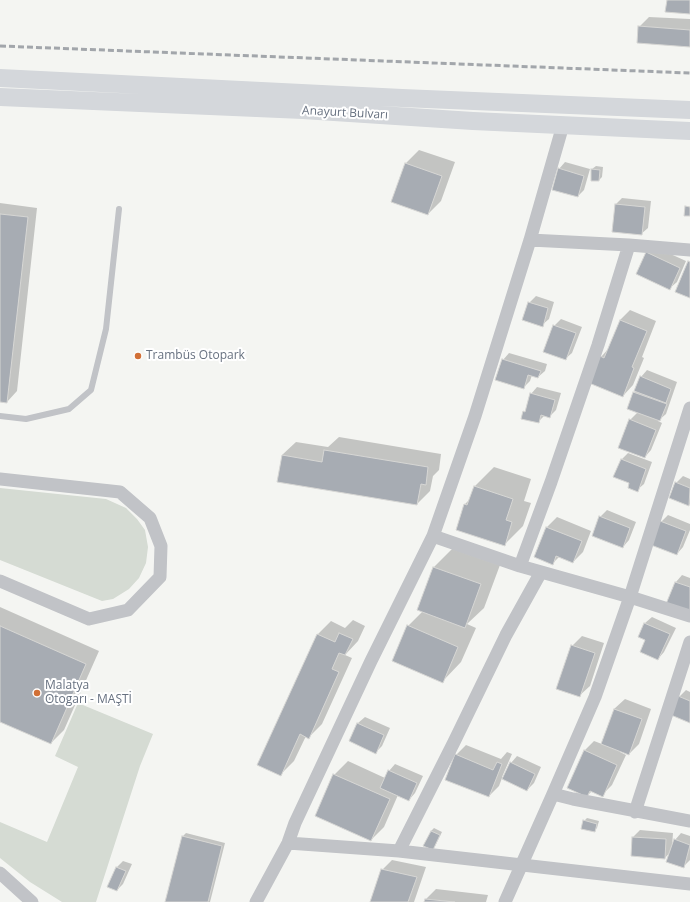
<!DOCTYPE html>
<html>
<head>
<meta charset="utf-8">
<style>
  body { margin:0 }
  canvas { display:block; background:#f4f5f2 }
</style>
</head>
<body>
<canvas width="690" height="902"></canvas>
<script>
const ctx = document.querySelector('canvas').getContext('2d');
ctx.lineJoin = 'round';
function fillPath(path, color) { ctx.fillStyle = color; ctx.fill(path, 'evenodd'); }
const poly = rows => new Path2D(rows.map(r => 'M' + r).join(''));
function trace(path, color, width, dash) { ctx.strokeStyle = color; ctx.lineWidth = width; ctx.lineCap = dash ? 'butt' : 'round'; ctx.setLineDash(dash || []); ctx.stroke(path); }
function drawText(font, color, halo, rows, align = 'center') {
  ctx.font = font + ' "Open Sans",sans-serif'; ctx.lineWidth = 4; ctx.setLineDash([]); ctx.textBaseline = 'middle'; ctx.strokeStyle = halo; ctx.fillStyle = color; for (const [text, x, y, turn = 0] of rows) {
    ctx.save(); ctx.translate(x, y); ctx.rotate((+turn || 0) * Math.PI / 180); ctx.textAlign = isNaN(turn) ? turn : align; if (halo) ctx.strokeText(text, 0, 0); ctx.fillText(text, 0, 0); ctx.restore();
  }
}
fillPath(poly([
  [0,488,106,499,126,508,137,519,145,530,148,547,146,563,139,578,129,589,113,599,102,601,0,560],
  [78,703,153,734,140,766,96,902,62,902,30,882,0,858,0,822,47,842,78,767,55,756]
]), '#d5dbd3');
fillPath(poly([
  [649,17,690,19,690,46,639,27],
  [419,150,455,162,441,201,428,214,392,202,406,163],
  [565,162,590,169,584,190,578,196,559,169],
  [596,166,603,167,602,177,599,180,592,169],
  [622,198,651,201,648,228,641,234,616,204],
  [0,203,37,208,17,391,7,402,0,401],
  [653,246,686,261,677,282,670,288,647,253],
  [536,296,554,302,549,319,542,325,529,303],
  [630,310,656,321,642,357,644,358,633,385,623,396,601,357,609,348,620,320],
  [561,319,582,327,572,353,565,359,554,326],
  [509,353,547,364,545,371,538,377,532,375,530,381,523,388,503,360],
  [647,370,677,382,666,414,658,421,662,423,651,450,645,457,619,447,630,420,638,412,628,409,641,377],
  [537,387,561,393,556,410,550,416,545,415,538,422,524,412,527,410,531,394],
  [339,437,441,454,439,470,433,476,430,491,417,504,282,455,296,442,328,447],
  [628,453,652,462,644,484,637,490,631,483,621,460],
  [494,467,531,479,524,501,531,503,523,526,504,545,457,530,465,504,471,498,474,487],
  [683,476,690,479,690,504,689,505,676,483],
  [607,510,636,522,629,540,623,547,600,517],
  [668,515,690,524,690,530,683,547,677,554,661,522],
  [557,517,591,531,583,552,573,562,560,556,553,563,547,527],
  [453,548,500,565,484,608,467,624,476,628,461,662,442,682,408,626,423,611,419,610,434,567],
  [682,575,690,578,690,612,668,604,676,582],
  [0,607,99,651,64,730,51,743,0,721],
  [652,617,676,628,664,652,658,659,646,640,639,637,645,623],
  [353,620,365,626,358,641,345,655,352,658,322,724,309,737,306,736,294,761,281,774,258,764,318,634,331,621,345,628],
  [582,636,604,643,590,686,579,696,572,646],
  [686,690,690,692,690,722,679,697],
  [625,699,651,709,639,744,629,754,620,751,620,752,626,755,612,785,602,795,592,791,587,796,584,751,594,741,602,744,614,709],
  [365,717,390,728,382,746,375,753,350,741,358,723],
  [466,745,501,759,507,752,512,754,502,777,504,778,511,763,517,756,541,767,534,783,527,790,502,778,499,786,489,796,456,755],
  [348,761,385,778,389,771,395,764,423,776,415,793,409,800,398,795,384,827,371,840,334,775],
  [587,818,599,821,597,828,594,831,584,821],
  [434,828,442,832,435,846,432,849,431,831],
  [640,830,673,833,672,847,675,840,681,833,690,836,690,860,683,867,671,851,665,858,632,855,633,837],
  [186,833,225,843,210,902,166,902,183,836],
  [392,860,426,867,414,902,371,902,382,870],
  [123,861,132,864,123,884,117,890,108,886,117,867],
  [436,889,488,895,486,902,425,902,426,899]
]), '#0003');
const building = poly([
  [667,0,690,0,690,14,665,12,667,0],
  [638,26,690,30,690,47,637,43,638,26],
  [405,163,442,176,428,215,391,202,405,163],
  [558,168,584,176,578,197,552,190,558,168],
  [591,169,600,170,599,181,591,181,591,169],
  [615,204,645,207,642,235,612,232,615,204],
  [685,206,690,207,690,216,684,216,685,206],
  [0,214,28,217,7,403,0,402,0,214],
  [646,252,680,268,670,290,636,274,646,252],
  [688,261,690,262,690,298,675,292,688,261],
  [528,302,548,308,543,327,522,320,528,302],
  [620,320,647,331,632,367,634,368,623,397,589,383,600,356,604,358,620,320],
  [553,325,576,333,566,360,543,352,553,325],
  [502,359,541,371,538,378,528,375,524,389,495,380,502,359],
  [640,376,671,389,666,403,634,391,640,376],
  [633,392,667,404,660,421,627,409,633,392],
  [530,393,555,400,550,418,541,415,539,423,521,419,523,411,525,412,530,393],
  [629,419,656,430,645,458,618,448,629,419],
  [324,450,428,467,426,485,421,484,417,505,277,482,282,455,322,462,324,450],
  [621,459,646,469,638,492,628,488,629,483,613,477,621,459],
  [675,482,690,488,689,506,669,498,675,482],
  [474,486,513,499,506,520,512,522,505,546,456,530,464,504,467,505,474,486],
  [599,516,630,528,623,548,592,536,599,516],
  [660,521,686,531,677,555,651,545,660,521],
  [546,527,582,541,573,563,556,556,553,565,534,557,546,527],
  [433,567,481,584,465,628,417,610,433,567],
  [675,582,690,587,690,613,666,604,675,582],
  [644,623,670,634,658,660,640,652,645,640,638,637,644,623],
  [407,625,458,647,443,683,392,661,407,625],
  [0,626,86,664,51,744,0,722,0,626],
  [339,633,353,639,345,655,339,653,332,669,339,672,309,739,300,734,281,776,257,765,317,634,335,642,339,633],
  [571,645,595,653,580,697,556,689,571,645],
  [678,696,690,701,690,723,671,715,678,696],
  [614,709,642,719,629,755,601,744,614,709],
  [357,723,384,735,376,754,349,741,357,723],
  [584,750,617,765,603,797,590,791,587,797,567,788,584,750],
  [455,754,493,770,497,762,502,764,489,797,445,780,455,754],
  [510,762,535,774,527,791,502,779,510,762],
  [388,770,417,783,409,801,380,788,388,770],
  [333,774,390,799,371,841,315,816,333,774],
  [583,820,597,824,595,832,581,829,583,820],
  [431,831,440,835,433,850,423,846,431,831],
  [182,836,222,846,208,902,165,902,182,836],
  [632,837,666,839,665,859,631,856,632,837],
  [674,839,690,845,684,868,666,862,674,839],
  [116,867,126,871,117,891,107,887,116,867],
  [381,869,417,877,408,902,370,902,381,869],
  [425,899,455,902,424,902,425,899]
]);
fillPath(building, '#a7acb3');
trace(building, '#d6d6d4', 1);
trace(poly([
  [0,416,26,419,69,409,91,390,106,329,119,209]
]), '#c1c3c7', 6);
trace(poly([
  [530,240,629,245,690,250],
  [0,479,120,492,150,518,161,546,160,577,128,610,89,619,0,581],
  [433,536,520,566,630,597,690,616],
  [520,566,551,482,598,345,629,245],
  [553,794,573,799,690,821],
  [635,812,690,642],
  [288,843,399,851,690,884],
  [399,851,454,742,506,635,541,572],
  [0,873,32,902],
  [256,902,288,843,295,823,371,661,433,536,475,416,530,240,563,125],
  [505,902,553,794,595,697,630,597,690,408]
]), '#c1c3c7', 13);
trace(poly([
  [0,78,402,98,690,110],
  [0,97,303,110,473,121,690,131]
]), '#d4d7db', 18);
trace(poly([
  [0,46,690,73]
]), '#a2a6ab', 3, [6, 3]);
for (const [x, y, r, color] of [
  [138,356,4,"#d17036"],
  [37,693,4,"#d17036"]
]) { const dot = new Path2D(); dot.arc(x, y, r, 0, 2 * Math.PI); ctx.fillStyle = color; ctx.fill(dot); trace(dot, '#fff', 1.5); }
drawText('12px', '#677180', '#fff', [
  ["Anayurt Bulvarı",345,113,3]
]);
drawText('12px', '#677180', '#fff', [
  ["Trambüs Otopark",146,356],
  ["Malatya",45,686],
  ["Otogarı - MAŞTİ",45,700]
], 'left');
</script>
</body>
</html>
